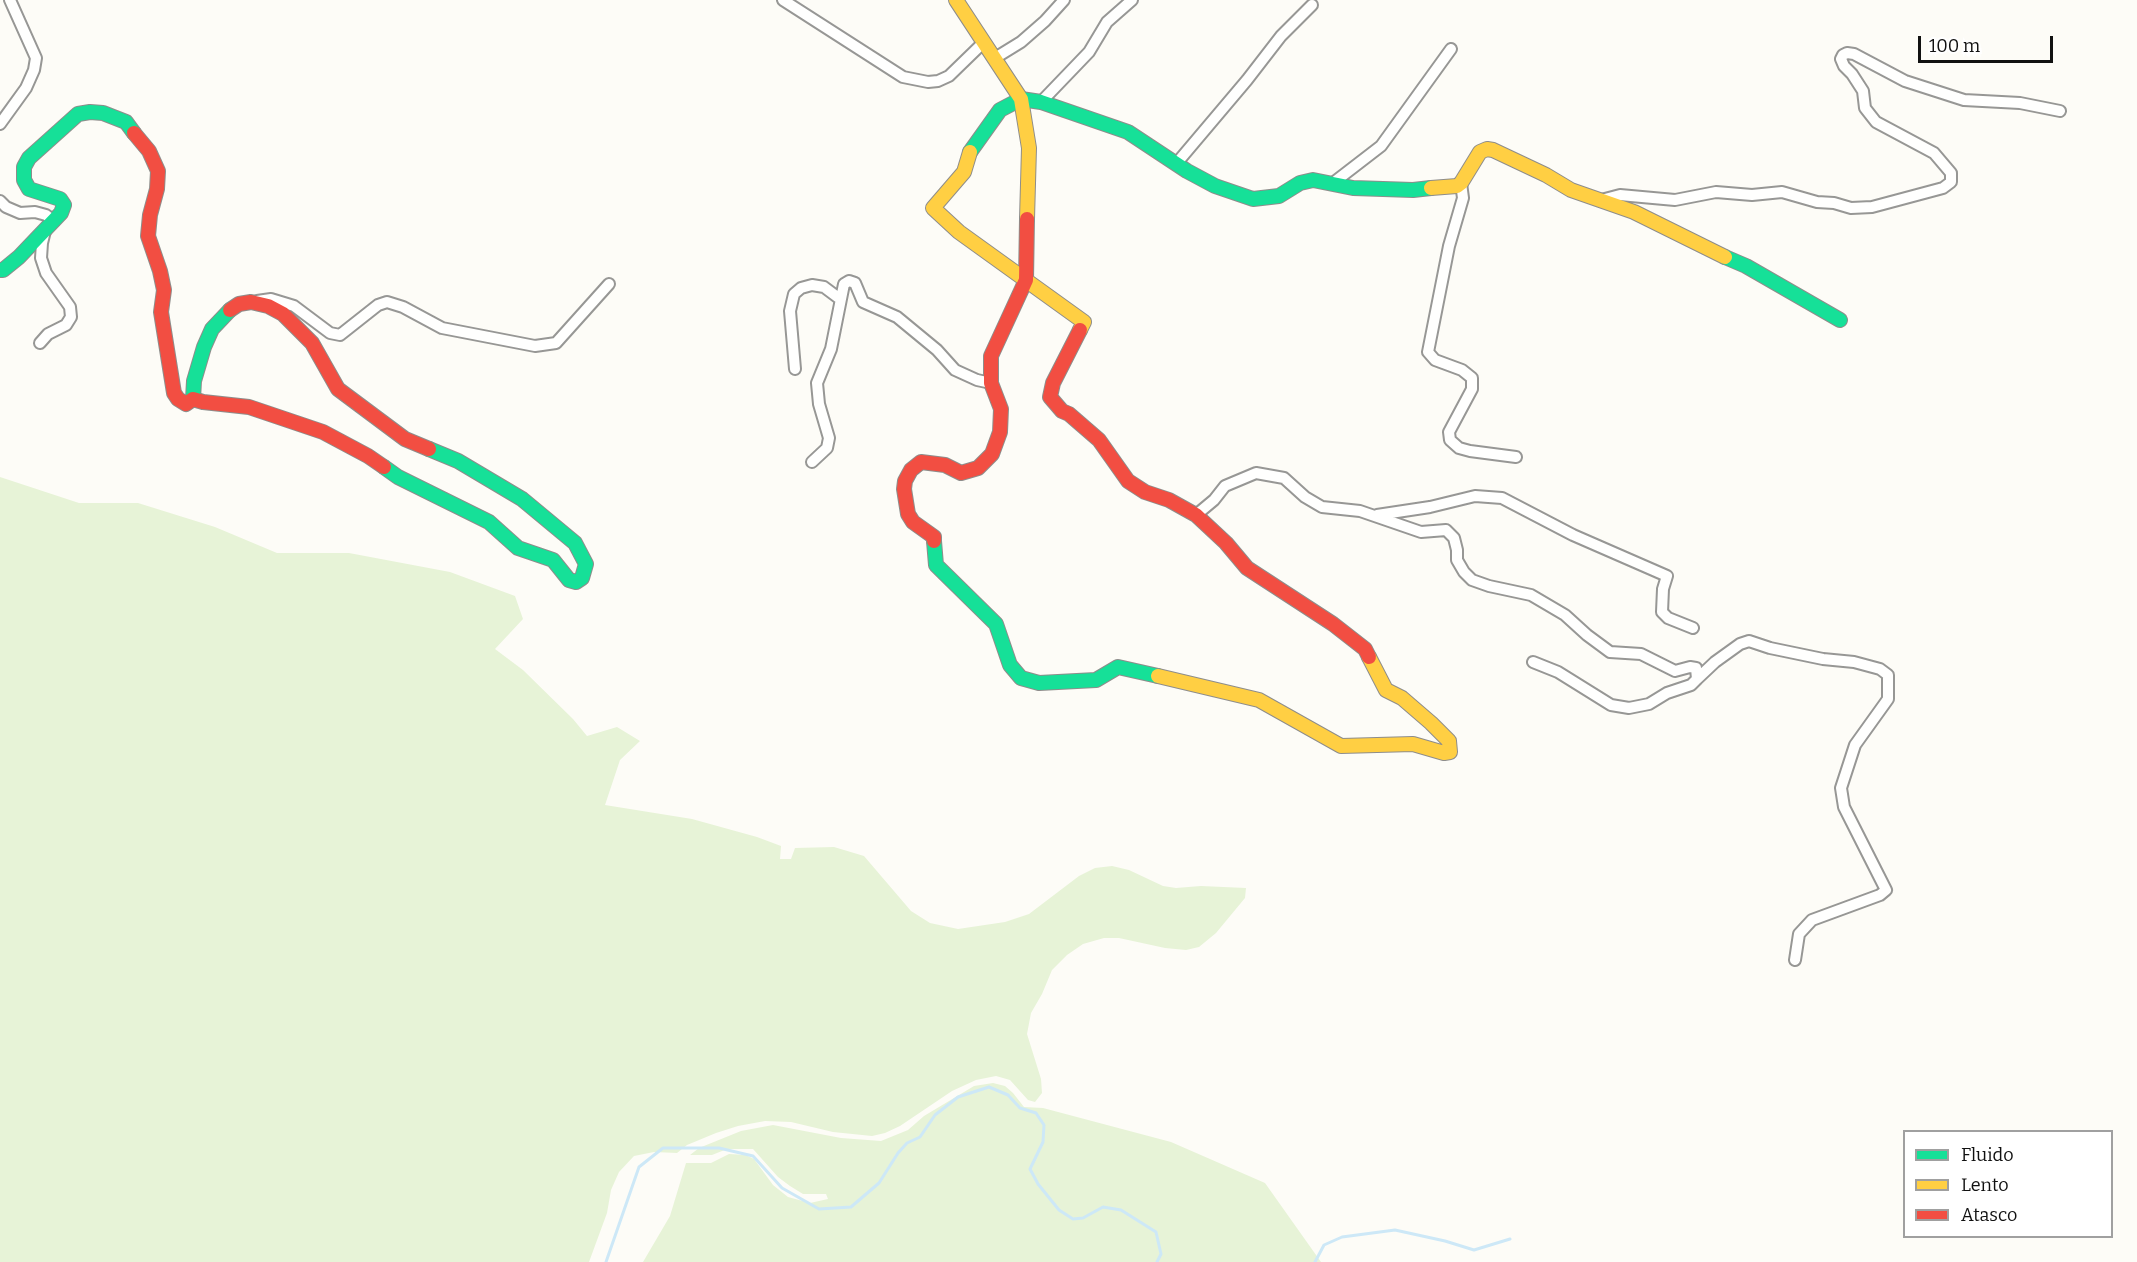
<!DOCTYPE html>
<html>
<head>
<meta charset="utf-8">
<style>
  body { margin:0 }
  #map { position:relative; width:2137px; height:1262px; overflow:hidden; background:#fdfcf7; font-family:Bitter,serif }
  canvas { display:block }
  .legend { position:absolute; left:1903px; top:1130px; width:210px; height:108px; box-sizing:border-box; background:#fff; border:2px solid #a0a0a0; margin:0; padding:8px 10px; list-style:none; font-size:18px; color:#111 }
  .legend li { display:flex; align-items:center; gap:12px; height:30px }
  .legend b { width:30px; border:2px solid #a0a0a0 }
  .scale { position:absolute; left:1918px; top:36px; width:135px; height:27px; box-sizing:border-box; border:3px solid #111; border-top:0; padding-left:8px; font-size:18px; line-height:21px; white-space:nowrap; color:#111; -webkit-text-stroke:4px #fff; paint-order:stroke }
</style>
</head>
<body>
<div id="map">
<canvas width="2137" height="1262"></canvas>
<ul class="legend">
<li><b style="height:8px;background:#16e098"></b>Fluido</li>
<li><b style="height:8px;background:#ffcf43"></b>Lento</li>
<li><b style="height:8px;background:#f24e42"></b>Atasco</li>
</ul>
<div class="scale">100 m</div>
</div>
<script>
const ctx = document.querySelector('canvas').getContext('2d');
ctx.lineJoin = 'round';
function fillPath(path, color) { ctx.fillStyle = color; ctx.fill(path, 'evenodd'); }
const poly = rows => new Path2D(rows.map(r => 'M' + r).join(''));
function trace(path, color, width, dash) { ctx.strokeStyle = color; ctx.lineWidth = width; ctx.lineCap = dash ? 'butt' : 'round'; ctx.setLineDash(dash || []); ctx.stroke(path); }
fillPath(poly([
  [0,477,79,503,138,503,215,527,277,553,349,553,450,572,515,596,523,619,495,649,523,670,573,719,587,736,617,727,640,741,620,760,605,805,692,819,757,837,781,846,780,859,791,859,795,848,834,847,864,856,911,911,930,923,958,929,1005,922,1029,914,1079,876,1095,868,1112,866,1129,870,1163,886,1176,888,1201,886,1246,888,1245,898,1216,933,1199,947,1186,950,1165,948,1119,938,1104,938,1083,944,1067,955,1052,970,1042,994,1031,1013,1027,1034,1041,1079,1042,1093,1035,1102,1028,1100,1010,1080,996,1076,976,1080,952,1091,900,1126,885,1133,872,1136,833,1132,791,1122,765,1121,738,1126,716,1133,687,1145,677,1153,654,1152,634,1156,619,1172,611,1190,607,1213,589,1262,0,1262],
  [993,1083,1005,1086,1013,1093,1024,1107,1043,1108,1171,1142,1265,1183,1321,1262,643,1262,670,1216,686,1163,711,1163,729,1154,746,1155,754,1159,773,1185,788,1197,810,1203,828,1199,826,1194,803,1194,790,1186,778,1177,753,1149,727,1149,712,1155,690,1155,699,1148,741,1131,773,1125,841,1138,881,1141,908,1130,924,1116,974,1086]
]), '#e7f3d7');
trace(poly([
  [606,1262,639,1167,663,1148,719,1148,753,1156,782,1188,819,1209,851,1207,879,1183,898,1153,907,1143,920,1137,935,1115,958,1097,989,1087,1008,1095,1020,1108,1036,1113,1044,1125,1043,1142,1030,1169,1038,1184,1059,1210,1073,1219,1083,1218,1103,1207,1121,1210,1156,1232,1161,1254,1157,1262],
  [1315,1262,1324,1245,1342,1237,1395,1230,1445,1241,1474,1250,1510,1239]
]), '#cde8f7', 3);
const street = poly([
  [783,0,903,77,928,82,938,81,949,76,984,42],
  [995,58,1021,42,1045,21,1064,0],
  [1041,102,1089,52,1107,22,1132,0],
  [0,124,26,88,34,70,36,58,10,0],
  [1176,164,1247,80,1281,36,1312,5],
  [1333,183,1381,146,1451,49],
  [1461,183,1463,198,1449,246,1428,352,1435,360,1462,370,1472,378,1472,389,1449,432,1450,440,1459,448,1470,451,1516,457],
  [1601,200,1620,195,1675,200,1716,192,1752,195,1782,192,1817,202,1834,203,1851,208,1872,207,1943,188,1951,182,1951,173,1934,153,1876,122,1865,108,1863,91,1852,74,1844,66,1841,59,1843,55,1847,53,1854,54,1905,81,1964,100,2020,103,2060,111],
  [0,201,6,207,20,213,35,212,46,215,54,221],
  [257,301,271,299,294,306,330,333,340,335,378,305,387,302,403,307,442,328,535,346,556,343,609,284],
  [40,343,48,334,66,325,71,317,70,307,46,273,41,258,42,243,45,231],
  [795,369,790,311,794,294,801,288,812,285,824,287,840,299],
  [812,462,827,448,829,438,819,404,817,383,831,349,844,284,849,281,855,283,863,302,897,317,937,350,955,370,977,380,991,383],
  [1196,515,1214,500,1225,486,1256,473,1284,478,1305,497,1322,507,1360,511,1421,532,1446,530,1454,538,1457,550,1457,560,1464,572,1472,580,1489,586,1531,595,1565,615,1587,635,1610,652,1641,654,1675,671,1690,667,1696,668,1697,679,1691,685,1667,693,1649,704,1629,708,1611,705,1558,672,1533,662],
  [1377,515,1430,507,1475,496,1502,498,1573,535,1667,576,1663,589,1662,612,1668,618,1693,628],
  [1697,679,1715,662,1740,644,1749,641,1770,648,1823,659,1854,662,1880,669,1888,675,1888,699,1855,745,1841,788,1844,807,1886,890,1880,895,1812,920,1799,934,1795,960]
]);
const fast = poly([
  [970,152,1000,110,1021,99,1041,102,1128,132,1187,171,1215,186,1253,199,1279,196,1300,183,1313,180,1353,188,1413,190,1431,188],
  [1725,257,1746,266,1840,320],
  [0,270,3,270,19,257,61,213,64,205,60,199,29,189,24,180,24,167,29,158,78,114,90,112,103,113,126,122,134,133],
  [193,399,194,381,204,347,212,329,230,310],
  [384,467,398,477,489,522,518,548,553,560,569,580,576,582,582,578,586,564,575,543,522,499,458,461,429,449],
  [934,541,936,565,996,624,1010,665,1021,678,1039,683,1096,680,1118,667,1158,676]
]);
const slow = poly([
  [956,0,1021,99,1029,148,1027,219],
  [970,152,964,172,933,208,959,232,1084,322,1080,330],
  [1431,188,1457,186,1461,183,1480,152,1487,149,1493,150,1546,175,1571,190,1634,212,1725,257],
  [1158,676,1259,700,1341,746,1413,744,1444,753,1450,752,1449,741,1431,723,1402,698,1386,690,1369,657]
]);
const jam = poly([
  [134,133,149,151,158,171,157,189,150,215,148,236,160,271,164,290,161,312,174,393,178,399,186,404,193,399,203,402,249,407,323,432,368,456,384,467],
  [230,310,239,304,251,302,268,306,283,314,312,343,338,389,405,439,429,449],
  [1080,330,1053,383,1050,397,1062,411,1069,414,1099,440,1128,481,1145,492,1169,500,1196,515,1226,543,1247,568,1333,624,1365,649,1369,657],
  [934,541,934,537,913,522,908,514,904,489,905,481,911,470,921,462,945,465,961,473,978,468,992,454,1000,432,1001,409,991,383,991,356,1026,280,1027,219]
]);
trace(street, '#979795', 14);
trace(fast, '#8e8d8b', 16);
trace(slow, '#8e8d8b', 16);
trace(jam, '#8e8d8b', 16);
trace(street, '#fffffe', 10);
trace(fast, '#16e098', 14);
trace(slow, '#ffcf43', 14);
trace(jam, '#f24e42', 14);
</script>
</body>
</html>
